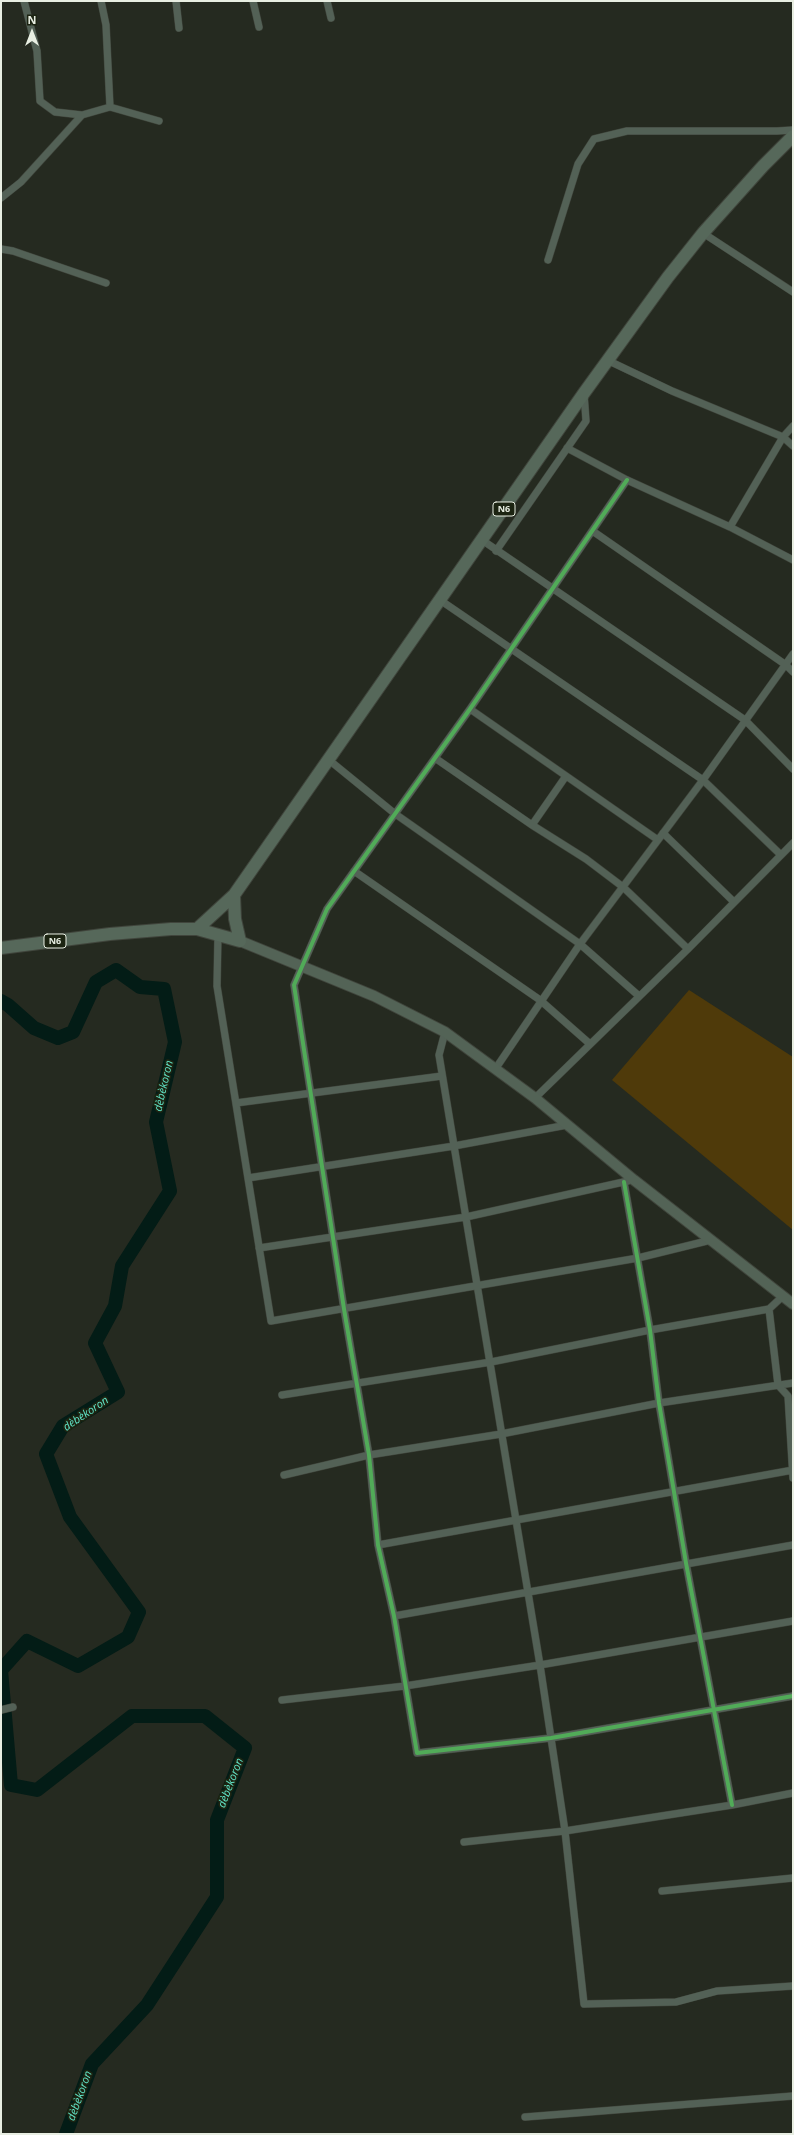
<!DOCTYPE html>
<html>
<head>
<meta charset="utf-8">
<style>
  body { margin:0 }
  #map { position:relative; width:794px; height:2135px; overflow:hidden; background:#252a20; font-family:"Open Sans",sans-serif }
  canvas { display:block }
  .frame { position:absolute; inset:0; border:2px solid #e8eee2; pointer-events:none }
  .north { position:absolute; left:12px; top:12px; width:40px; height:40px; -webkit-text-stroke:3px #1c2412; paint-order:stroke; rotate:0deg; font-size:11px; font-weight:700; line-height:16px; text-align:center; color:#e8eee2 }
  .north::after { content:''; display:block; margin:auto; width:14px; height:18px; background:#e8eee2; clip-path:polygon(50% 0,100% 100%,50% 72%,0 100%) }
</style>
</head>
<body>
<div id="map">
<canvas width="794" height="2135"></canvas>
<div class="frame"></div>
<div class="north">N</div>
</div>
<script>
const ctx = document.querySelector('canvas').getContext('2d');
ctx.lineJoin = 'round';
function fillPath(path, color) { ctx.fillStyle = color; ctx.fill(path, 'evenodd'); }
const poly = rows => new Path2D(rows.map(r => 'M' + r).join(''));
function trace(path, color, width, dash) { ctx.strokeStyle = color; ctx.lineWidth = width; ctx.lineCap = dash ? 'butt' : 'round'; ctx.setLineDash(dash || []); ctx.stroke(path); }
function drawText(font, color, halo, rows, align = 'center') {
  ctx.font = font + ' "Open Sans",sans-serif'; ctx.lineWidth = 3.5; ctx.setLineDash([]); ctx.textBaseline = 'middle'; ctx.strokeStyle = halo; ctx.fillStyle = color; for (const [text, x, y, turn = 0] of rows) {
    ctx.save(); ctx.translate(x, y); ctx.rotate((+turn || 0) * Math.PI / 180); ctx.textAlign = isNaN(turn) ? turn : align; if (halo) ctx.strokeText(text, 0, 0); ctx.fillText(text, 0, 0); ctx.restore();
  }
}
fillPath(poly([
  [689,990,793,1057,793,1230,612,1080]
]), '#4f3a0a');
trace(poly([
  [1,1001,8,1005,34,1028,58,1038,73,1032,96,982,116,970,140,987,164,989,175,1042,156,1122,170,1191,122,1266,115,1306,95,1343,118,1392,63,1426,46,1454,70,1517,139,1612,128,1637,78,1666,27,1641,1,1670,11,1785,37,1790,132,1716,205,1716,245,1748,217,1820,217,1897,147,2005,92,2064,66,2134]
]), '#031c16', 14);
const minor = poly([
  [101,1,106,25,110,107],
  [176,1,179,28],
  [253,1,259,27],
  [327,1,331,18],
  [82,115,110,107,159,121],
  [1,198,21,182,82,115,55,112,40,101,37,51,24,1],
  [703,233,793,292],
  [1,249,13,251,106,283],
  [548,260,578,164,594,139,627,131,777,131,793,130],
  [609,361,672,391,783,437,793,446],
  [567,448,627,480,730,527,793,560],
  [627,480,470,709,327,909,294,985,344,1309,369,1455,378,1545,394,1616,417,1753,551,1738,793,1696],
  [730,527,783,437,793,426],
  [594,532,786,665,793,672],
  [482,540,745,720,793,769],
  [496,551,586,421,584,393],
  [440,600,703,780,781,855],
  [470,709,658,840],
  [435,758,532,825,586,859,623,887,688,949],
  [329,760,394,813,580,944,639,996],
  [532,825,566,776],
  [663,833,734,902],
  [354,871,540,1000,590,1044],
  [218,935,217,986,271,1321,638,1258,711,1240],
  [445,1032,439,1055,540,1665,565,1831,584,2004,676,2002,717,1991,793,1986],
  [496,1068,580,944,703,780,793,654],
  [535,1098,688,949,793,843],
  [236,1103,442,1076],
  [248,1178,454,1146,567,1125],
  [624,1182,650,1330,659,1403,686,1563,732,1805],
  [259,1248,466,1217,628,1181],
  [769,1309,778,1385,788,1396,793,1478],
  [282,1395,491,1362,650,1330,769,1309,783,1296],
  [284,1475,369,1455,501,1434,659,1403,793,1383],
  [378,1545,793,1470],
  [394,1616,793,1545],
  [282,1700,405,1686,540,1665,793,1621],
  [1,1710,13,1707],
  [464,1842,565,1831,732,1805,793,1793],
  [662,1891,793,1878],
  [525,2117,793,2096]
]);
const secondary = poly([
  [240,941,374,996,445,1032,535,1098,634,1180,793,1304]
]);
const trunk = poly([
  [234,895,235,919,240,941],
  [197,929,234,895,584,393,668,277,703,233,763,166,793,136],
  [1,948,110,934,171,929,197,929,240,941]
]);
trace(minor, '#40453c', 8);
trace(secondary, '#40453c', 12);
trace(trunk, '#40453c', 14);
trace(minor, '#536156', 7);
trace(secondary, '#536356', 10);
trace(trunk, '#56685a', 12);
trace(poly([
  [627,480,470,709,327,909,294,985,344,1309,369,1455,378,1545,394,1616,417,1753,551,1738,793,1696],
  [624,1182,650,1330,659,1403,686,1563,732,1805]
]), '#51ab58', 4);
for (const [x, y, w] of [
  [504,509,22],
  [55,941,22]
]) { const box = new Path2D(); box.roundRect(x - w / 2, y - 7, w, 14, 3); ctx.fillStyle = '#1c2412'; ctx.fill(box); trace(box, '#e8eee2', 1); }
drawText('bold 9px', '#e8eee2', null, [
  ["N6",504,509],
  ["N6",55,941]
]);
drawText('italic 11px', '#61e6c9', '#1c2412', [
  ["dèbèkoron",164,1086,-77],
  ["dèbèkoron",86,1414,-34],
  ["dèbèkoron",231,1783,-69],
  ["dèbèkoron",80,2096,-70]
]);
</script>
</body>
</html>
